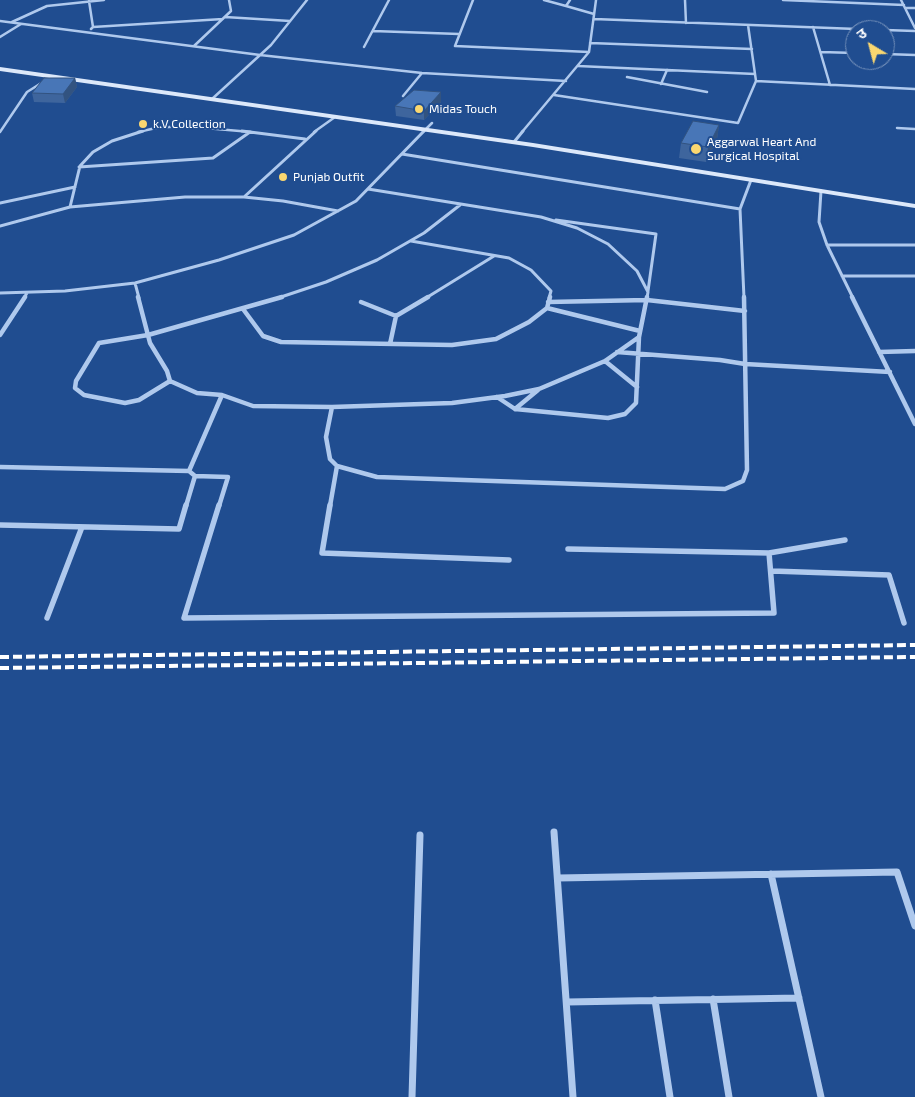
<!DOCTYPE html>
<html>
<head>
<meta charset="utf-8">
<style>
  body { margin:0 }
  #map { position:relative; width:915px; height:1097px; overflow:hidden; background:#204d90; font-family:"Exo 2","Noto Sans Devanagari",sans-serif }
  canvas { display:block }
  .north { position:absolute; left:845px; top:20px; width:50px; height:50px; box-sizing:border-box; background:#204d90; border:1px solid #7994bc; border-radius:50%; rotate:323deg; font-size:14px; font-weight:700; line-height:20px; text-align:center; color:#fff }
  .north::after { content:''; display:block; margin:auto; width:18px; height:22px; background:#fad770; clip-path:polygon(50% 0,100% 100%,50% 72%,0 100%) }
</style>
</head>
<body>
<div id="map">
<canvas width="915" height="1097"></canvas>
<div class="north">उ</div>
</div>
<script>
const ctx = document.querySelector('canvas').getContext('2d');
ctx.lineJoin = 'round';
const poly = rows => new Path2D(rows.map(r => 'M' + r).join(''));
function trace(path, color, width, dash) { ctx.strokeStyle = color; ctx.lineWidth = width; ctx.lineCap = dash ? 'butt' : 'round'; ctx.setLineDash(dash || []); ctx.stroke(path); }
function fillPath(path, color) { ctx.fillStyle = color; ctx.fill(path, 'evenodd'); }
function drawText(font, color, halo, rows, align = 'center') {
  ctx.font = font + ' "Exo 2",sans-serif'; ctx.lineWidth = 4; ctx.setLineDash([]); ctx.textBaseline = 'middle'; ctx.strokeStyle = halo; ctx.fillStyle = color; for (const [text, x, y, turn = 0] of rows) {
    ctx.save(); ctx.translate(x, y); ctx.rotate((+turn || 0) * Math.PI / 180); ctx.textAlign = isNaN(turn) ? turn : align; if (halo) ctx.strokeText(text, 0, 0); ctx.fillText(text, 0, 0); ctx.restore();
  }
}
trace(poly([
  [473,0,455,46,589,52],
  [544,0,566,6],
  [570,0,566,6,594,14],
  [685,0,686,23],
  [783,0,904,5],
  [901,0,915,28],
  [89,1,93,27,91,29],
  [905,8,915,8],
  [225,17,290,21],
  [594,19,883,30],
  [0,21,260,55,422,73,566,81],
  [12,22,47,6,104,0],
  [93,27,223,19],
  [813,27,830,85],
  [885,30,915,31],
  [373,31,459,34],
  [0,37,21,24],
  [590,43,752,49],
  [194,46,231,11,229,0],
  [364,47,389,0],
  [821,52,855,53],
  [885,54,915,55],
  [578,66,755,74],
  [627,77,707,92],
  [756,81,915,89],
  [661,84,667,70],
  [554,95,738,123,756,81,748,25],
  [403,96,422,73],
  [212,99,271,45,307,0],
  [897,128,915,129],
  [0,132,27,92,43,82],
  [138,132,156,128,182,126,251,132],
  [314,132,335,117],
  [423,132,432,123],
  [522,132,589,52,596,0]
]), '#afc9ed', 2.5);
trace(poly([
  [242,131,305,139],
  [514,142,523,131],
  [402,154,740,209],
  [79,167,213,158,250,132],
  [368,189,541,217,577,228,608,244,637,271,648,292,647,298],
  [821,191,819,222,827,245,853,298],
  [244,197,316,131],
  [0,203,75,187],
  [70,207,80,166,93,152,112,141,143,131],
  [556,220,656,234,648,291],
  [0,226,70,207,185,197,244,197,283,201,338,211],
  [411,241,509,258,531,270,551,291,549,298],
  [827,245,915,245],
  [842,276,915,276],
  [135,283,139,298],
  [0,293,65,291,135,283,219,260,294,235,356,201,424,131],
  [24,298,27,293],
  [278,298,326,282,377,260,424,233,460,205],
  [426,298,494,256],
  [744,298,740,209,751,180]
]), '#afc9ed', 3);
trace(poly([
  [138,297,150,343,167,371,170,381,197,393,222,395,253,406,332,407,452,403,505,396,539,389,605,361,639,337,647,297],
  [852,297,915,424],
  [361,302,396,316],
  [548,302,647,300,745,311],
  [547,308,640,331],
  [243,309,263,336,281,342,452,345,496,339,529,322,547,308,550,297],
  [0,335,25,297],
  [390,344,396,316,428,297],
  [617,352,720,360,745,364,890,372],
  [879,352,915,351],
  [605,361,637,387],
  [170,381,139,400,125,403,84,395,75,388,76,381,99,343,148,335,282,297],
  [497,397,515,409,608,418,625,414,636,403,639,337],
  [332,407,326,437,330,459,337,466,377,477,725,489,743,481,747,470,744,297],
  [515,409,538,390],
  [0,467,189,471,195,476,186,506],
  [189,471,222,395],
  [195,476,228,477,219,506],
  [330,506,337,466]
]), '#afc9ed', 4.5);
trace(poly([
  [219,505,184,618,774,613,769,553],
  [330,505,322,553,509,560],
  [0,525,179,529,186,505],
  [568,549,769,553,845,540],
  [772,571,889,575,904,623],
  [47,618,82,527]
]), '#afc9ed', 5.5);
trace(poly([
  [554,832,573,1097],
  [771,874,821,1097],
  [558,878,897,872,915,926],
  [713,999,729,1097],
  [655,1000,670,1097],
  [567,1002,799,998],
  [412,1097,420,835]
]), '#afc9ed', 7);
fillPath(poly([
  [0,67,533,143,915,204,915,208,533,147,0,71,0,67]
]), '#dce8fa');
trace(poly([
  [0,657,915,645],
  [0,668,915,657]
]), '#fff', 4, [9, 4]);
fillPath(poly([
  [75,78,77,87,65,103,34,102,32,93],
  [441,92,441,102,424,120,396,116,395,106],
  [719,125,717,139,706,162,679,158,681,143]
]), '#3e659d');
fillPath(poly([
  [75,78,77,87,65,103,63,94],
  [441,92,441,102,424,120,424,111],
  [719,125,717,139,706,162,708,147]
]), '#325380');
const building = poly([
  [44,78,75,78,63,94,32,93,44,78],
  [414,90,441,92,424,111,395,106,414,90],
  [693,121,719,125,708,147,681,143,693,121]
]);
fillPath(building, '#4876b7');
trace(building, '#325380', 1);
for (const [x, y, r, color] of [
  [419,109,5,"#fad770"],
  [143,124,5,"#fad770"],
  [696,149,6,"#fad770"],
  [283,177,5,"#fad770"]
]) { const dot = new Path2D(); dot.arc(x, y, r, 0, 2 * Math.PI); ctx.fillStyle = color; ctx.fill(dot); trace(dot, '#204d90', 2); }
drawText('12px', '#fff', '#204d90', [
  ["Midas Touch",429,109],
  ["k.V Collection",153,124],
  ["Aggarwal Heart And",707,142],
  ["Surgical Hospital",707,156],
  ["Punjab Outfit",293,177]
], 'left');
</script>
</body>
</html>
